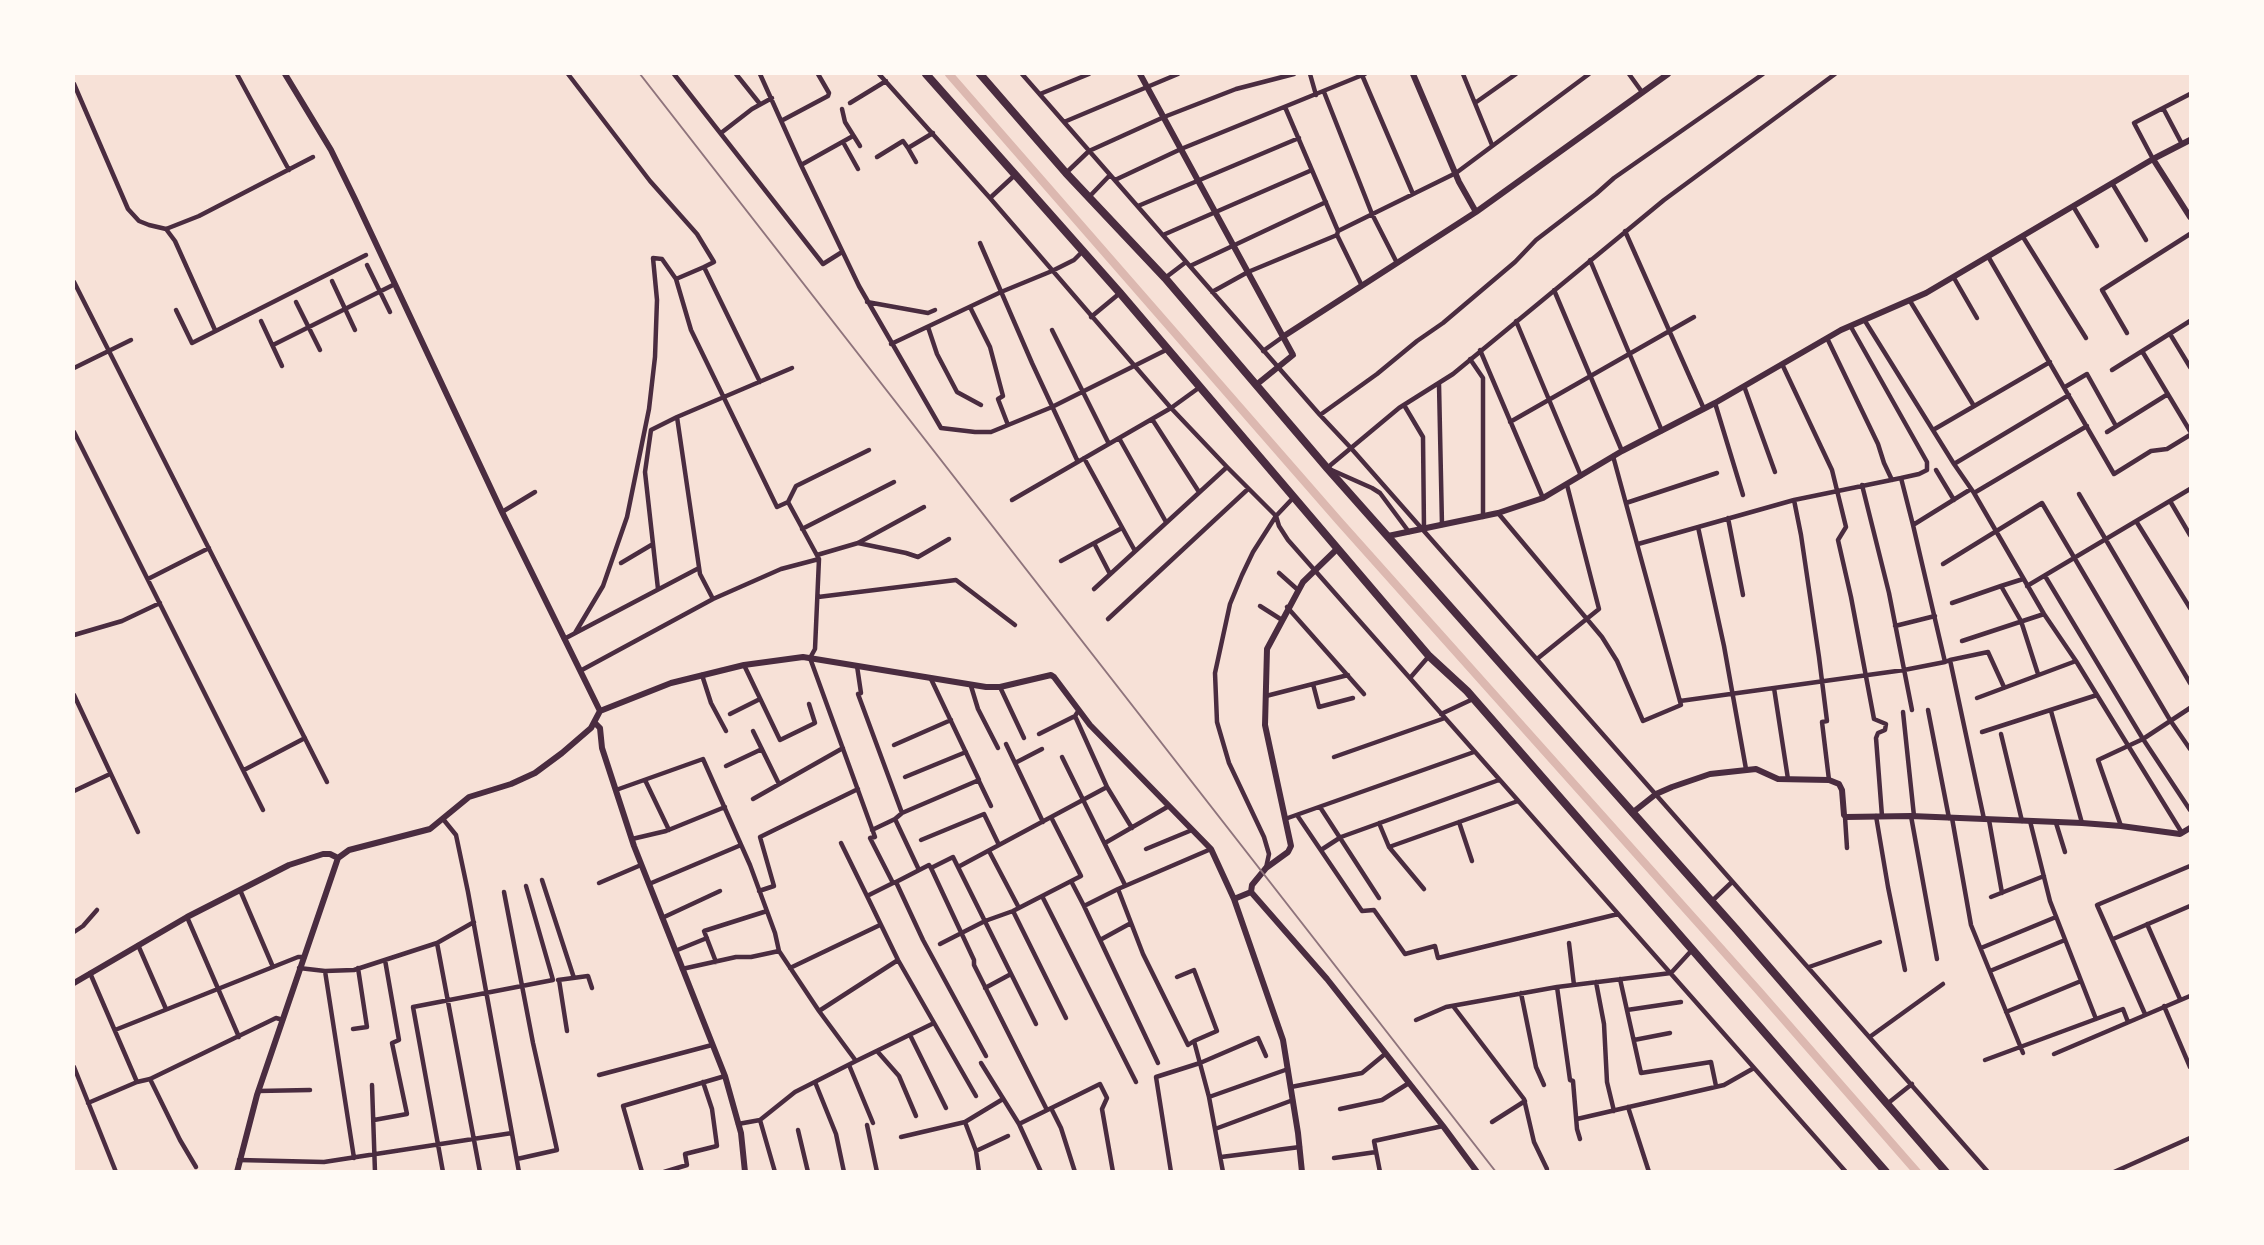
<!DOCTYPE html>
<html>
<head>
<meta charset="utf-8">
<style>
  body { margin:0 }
  #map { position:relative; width:2264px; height:1245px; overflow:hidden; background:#f7e1d7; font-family:Karla,sans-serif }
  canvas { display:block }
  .frame { position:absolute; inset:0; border:75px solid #fffaf5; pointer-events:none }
</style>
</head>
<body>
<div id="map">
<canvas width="2264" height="1245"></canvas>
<div class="frame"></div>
</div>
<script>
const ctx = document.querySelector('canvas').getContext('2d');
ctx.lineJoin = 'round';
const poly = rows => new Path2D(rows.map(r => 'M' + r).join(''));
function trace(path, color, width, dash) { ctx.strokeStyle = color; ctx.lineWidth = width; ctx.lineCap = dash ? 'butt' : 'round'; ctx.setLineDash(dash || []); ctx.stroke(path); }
trace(poly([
  [949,74,1339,521,1758,990,1917,1172]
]), '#dcb8b0', 8);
trace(poly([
  [237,74,289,170],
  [568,74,650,181,697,234,714,262,704,267],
  [674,74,823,264,842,252],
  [736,74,760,104],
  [760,74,801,165,859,286,941,428,975,432,991,432,1052,407,1168,349],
  [879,74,990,198,1171,408,1227,467,1276,516,1279,526,1288,540,1846,1172],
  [1022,74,1320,415,1350,447,1988,1172],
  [1310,74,1316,95],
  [1463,74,1492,145],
  [1629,74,1642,92],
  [1362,75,1413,194],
  [74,84,128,209,139,221,149,225,166,229,199,216,313,157],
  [1324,92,1372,214,1397,263],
  [1040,94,1089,74],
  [850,103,886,81],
  [1475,103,1516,74],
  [1285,107,1338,231,1337,235,1362,286],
  [2163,108,2190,94],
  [842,109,845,122,860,146],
  [781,121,828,96,829,93,818,74],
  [1064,122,1178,74],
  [721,133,752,109,772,98],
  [843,142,858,169],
  [877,157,903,141,908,148],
  [2153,159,2134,123,2163,108,2182,144],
  [916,162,908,148,933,133],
  [801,165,853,136],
  [1066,173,1089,151,1164,117,1236,89,1294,74],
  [1115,180,1181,149,1365,74],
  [2112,183,2146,240],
  [1089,197,1110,175],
  [990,198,1016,174],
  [1138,206,1299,138],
  [2073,206,2097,246],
  [166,229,175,241,215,330],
  [1338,231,1456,173,1589,74],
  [1625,231,1704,409],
  [1163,235,1312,170],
  [2023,237,2086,338],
  [980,243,1032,363,1078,462],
  [1989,258,2114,474,2151,451,2167,449,2190,435],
  [1590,260,1662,431],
  [367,265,390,312],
  [1190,266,1326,202],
  [1165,278,1186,262],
  [1954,278,1977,318],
  [676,279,704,267,760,382],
  [332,281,355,330],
  [74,282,327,782],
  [1554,290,1622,451],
  [1212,292,1248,272,1337,235],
  [1910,301,1974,406],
  [296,302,320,350],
  [867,302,928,313,935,310],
  [970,307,990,347,1003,396,998,399,1008,425],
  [176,310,192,343,366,255],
  [1091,317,1120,293],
  [261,321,282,366],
  [1516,321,1581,476],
  [1865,321,1954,464,2069,395],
  [928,327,937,354,957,392,981,405],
  [1052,330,1109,444],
  [2127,333,2102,290,2190,234],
  [2170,334,2190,367],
  [1827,338,1878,444,1884,463,1892,480],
  [891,344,1001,292,1052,271,1074,260,1083,251],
  [273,345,395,284],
  [1480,350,1543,498],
  [1263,351,1284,336],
  [2142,351,2190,431],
  [1470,359,1483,378,1483,517],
  [1782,364,1832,470,1846,527,1838,540,1851,597,1874,719,1886,724,1885,730,1878,733,1876,738,1882,816],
  [74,368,131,340],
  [2112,370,2190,321],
  [1439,384,1442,525],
  [1744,386,1775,472],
  [2065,387,2087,374,2116,426],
  [1715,403,1743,495],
  [1404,405,1423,437,1424,529],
  [1320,415,1377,374,1417,341,1443,323,1515,262,1536,240,1596,194,1614,178,1763,74],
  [1152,419,1199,492],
  [1510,422,1694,317],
  [1933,430,2050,362],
  [74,432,263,810],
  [2107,432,2168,394],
  [1119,438,1166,522],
  [1084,458,1135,551],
  [1954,464,1974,493,2087,426],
  [1936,470,1954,500],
  [1901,478,1913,525],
  [1862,485,1889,593,1912,710],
  [1971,489,1913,525,1945,662,1950,660,1984,819],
  [1974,493,2044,614,2076,661,2182,833],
  [2079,494,2190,683],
  [1012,500,1171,408,1200,387],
  [1794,500,1801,535,1819,657,1827,721,1822,722,1829,780],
  [2170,501,2190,535],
  [788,502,796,486,869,450],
  [1626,503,1717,473],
  [502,512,535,492],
  [1498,513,1602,637,1617,661,1643,721,1681,705,1613,456],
  [1728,518,1743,595],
  [2136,521,2190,608],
  [1698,527,1724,646,1746,769],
  [802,529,894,482],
  [1409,532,1380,493,1372,488,1327,468,1399,408,1453,374,1664,200,1835,74],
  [858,543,906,553,918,557,949,539],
  [1094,543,1110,574],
  [1638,544,1794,500,1901,478,1919,474,1927,470,1927,462,1851,327],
  [817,555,858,543,924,507],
  [1061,561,1122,528],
  [621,563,653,544],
  [1943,564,2042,503,2170,720,2190,749],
  [1279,573,1298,590],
  [2045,576,2143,739,2190,810],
  [148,579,209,548],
  [2001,586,2023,579],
  [2027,586,2190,489],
  [658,589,645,472,651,430,677,417],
  [1094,589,1227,467],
  [818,597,956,580,1015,625],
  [713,599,700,574,677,417,792,368],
  [1952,603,2001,586,2021,621,2038,674],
  [1260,606,1282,620],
  [1287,607,1364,694],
  [1108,619,1248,489],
  [1895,626,1935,616],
  [575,633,603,586,627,517,649,409,655,357,657,300,653,258,662,259,676,279,691,330,777,507,788,502,819,559,815,649,810,658,875,837,870,838,893,883,896,882,923,940,986,1056],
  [74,635,122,621,160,603],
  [564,639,699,568],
  [1962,641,2044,614],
  [1537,659,1599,609,1567,485],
  [1950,660,1988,652,2004,687],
  [744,665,780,740,815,723,809,704],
  [857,666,861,693,858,694,902,813,895,819,872,830],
  [580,671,713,599,781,569,819,559],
  [702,675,711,703,726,731],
  [1410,678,1429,656],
  [1313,684,1319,707,1353,698],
  [971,686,978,709,998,748],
  [1000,687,1024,738],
  [1774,688,1788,779],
  [74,695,138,832],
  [1266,696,1348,675],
  [1977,698,2076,661],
  [1680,701,1904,670,1945,662],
  [1928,710,1949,818],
  [2051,711,2082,823],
  [1903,712,1914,816],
  [730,714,760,699],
  [1441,714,1473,699],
  [753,731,779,784],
  [1982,732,2097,695],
  [1039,734,1075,716],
  [2001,734,2022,821],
  [1006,744,1043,822],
  [894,745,951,720],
  [1062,757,1125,885],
  [1334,757,1445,718],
  [1015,763,1042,749],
  [726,766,762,749],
  [244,770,305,738],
  [905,777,966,752],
  [978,779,991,806],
  [645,780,669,830],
  [1107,787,1132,828],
  [616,790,703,759,750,865,775,933,779,951,751,957,736,957,682,969],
  [74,791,110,774],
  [753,799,843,748],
  [1320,807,1379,898],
  [902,813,979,780,931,679],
  [1297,815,1362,911,1374,910,1405,954,1435,946,1438,958,1618,914],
  [1876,816,1888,887,1905,970],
  [1911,816,1937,959],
  [1845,817,1847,848],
  [1952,818,1971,925,2023,1053],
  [443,819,456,835,468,892,519,1172],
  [895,819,919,870],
  [1285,819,1474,752],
  [1989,820,2002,893],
  [2030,821,2050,901,2096,1019],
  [1459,822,1472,861],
  [1379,823,1389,847,1424,889],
  [2056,823,2065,852],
  [2121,826,2098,760,2143,739,2190,708],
  [632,839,666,831,725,807],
  [921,840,984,814,999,845],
  [841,843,867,896,893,883],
  [1105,843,1169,806],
  [1389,847,1518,801],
  [1146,849,1192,830],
  [1321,850,1341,837,1499,780],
  [989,851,1019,908],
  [958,867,1107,787,1075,716,1079,710],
  [931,868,974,960,974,965,1047,1110],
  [1266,868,1269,854,1264,837,1229,763,1217,722,1215,673,1230,604,1242,575,1253,552,1276,516,1294,497],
  [542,880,574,978],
  [1071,881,1084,906,1118,889,1211,849],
  [896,882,929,865,931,868,953,857,1036,1024],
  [599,883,641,865],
  [649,884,741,845],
  [1118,889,1143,954,1188,1045,1194,1041,1209,1097,1223,1172],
  [240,890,273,967],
  [759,891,774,886,760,837,858,789],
  [504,892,533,1043,557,1150,517,1159],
  [867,896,898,960,976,1096],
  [1042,896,1136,1082],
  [1991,897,2044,876],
  [1711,902,1732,882],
  [1084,906,1158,1063],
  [1013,911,1066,1018],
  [187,917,239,1037],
  [662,918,720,891],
  [474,922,437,943,480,1172],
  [2147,924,2180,999],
  [74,932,83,926,97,910],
  [2113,939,2190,906],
  [1100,940,1131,923],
  [1569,943,1574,985],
  [940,944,985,921,1013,911,1081,876,1051,817],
  [138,945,166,1009],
  [1981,948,2056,917],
  [675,951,707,938],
  [779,951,819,1011,898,960],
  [716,962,704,931,767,911],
  [1809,967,1880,942],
  [299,968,325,971,354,970,437,943],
  [790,968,880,925],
  [325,971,354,1158],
  [1990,971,2065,940],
  [90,973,137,1082],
  [1177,977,1194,970,1217,1031,1194,1041],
  [1620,979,1641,1073,1711,1062,1716,1086],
  [558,980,588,976,592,988],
  [559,980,567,1031],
  [1596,982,1604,1024,1607,1082,1614,1111],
  [1557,987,1570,1080,1573,1081,1577,1129,1580,1139],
  [985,988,1011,974],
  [1521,993,1536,1067,1544,1085],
  [1453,1006,1524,1099,1534,1142,1547,1169],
  [2164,1006,2190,1067],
  [1627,1010,1681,1002],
  [2006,1012,2081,981],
  [2145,1014,2097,905,2190,866],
  [1416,1020,1446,1007,1557,987,1671,973,1692,950],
  [353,1029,367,1027,358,968],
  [115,1030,298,957,303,957],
  [910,1035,946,1108],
  [1871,1036,1943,984],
  [1634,1040,1670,1033],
  [877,1051,899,1076,916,1116],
  [2054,1054,2190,996],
  [1985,1060,2123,1009,2128,1022],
  [856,1061,934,1023],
  [981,1063,1019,1124,1041,1172],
  [849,1065,873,1123],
  [74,1067,116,1172],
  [599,1075,712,1045],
  [150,1079,180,1140,196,1167],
  [815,1082,836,1134,844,1172],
  [372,1085,375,1172],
  [1291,1087,1362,1073,1385,1054],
  [258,1091,310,1090],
  [1209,1097,1288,1069],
  [88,1103,137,1082,150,1079,276,1018,283,1020],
  [1887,1104,1912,1084],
  [1628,1107,1649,1172],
  [1051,1108,1061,1128,1075,1172],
  [1340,1109,1382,1100,1409,1083],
  [1577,1119,1724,1085,1754,1068],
  [374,1120,407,1114,392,1043,399,1040,385,960],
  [760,1120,795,1092,856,1061,819,1011],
  [965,1122,976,1151,979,1172],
  [1492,1122,1525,1101],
  [738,1124,760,1120,775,1172],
  [1019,1124,1100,1084,1107,1098,1102,1109,1113,1172],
  [867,1125,877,1172],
  [1215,1129,1293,1100],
  [798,1130,808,1172],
  [901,1137,965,1122,1003,1099],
  [976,1151,1008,1136],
  [1221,1157,1300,1147],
  [1334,1158,1376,1152],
  [239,1160,324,1162,512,1133],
  [443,1172,413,1007,553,980,526,886],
  [642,1172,623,1106,725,1076],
  [664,1172,687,1165,685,1154,717,1146,712,1109,703,1082],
  [1171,1172,1156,1077,1200,1063,1258,1038,1266,1056],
  [1380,1172,1374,1141,1443,1126],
  [2114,1172,2190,1138]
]), '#4a2c40', 4.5);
trace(poly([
  [285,74,331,150,355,199,502,512,600,711],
  [1140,74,1293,355,1256,385],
  [1413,74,1459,182,1476,212],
  [2153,159,2190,217],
  [1284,336,1476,212,1668,74],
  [1388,536,1498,513,1543,498,1622,451,1715,403,1841,330,1926,293,2153,159,2190,140],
  [600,711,671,683,744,665,803,657,986,687,1000,687,1051,675,1054,677,1090,725,1211,849,1234,899,1283,1040,1298,1133,1302,1172],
  [595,723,600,728,602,748,634,846,725,1076,741,1133,745,1172],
  [1632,813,1656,794,1672,787,1710,774,1756,769,1778,779,1829,780,1839,784,1842,790,1844,815,1846,817,1911,816,2082,823,2121,826,2180,834,2190,828],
  [1251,892,1327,979,1443,1126,1477,1172],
  [1234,899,1251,892,1252,885,1266,868,1288,852,1291,846,1265,725,1267,649,1303,582,1337,549],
  [74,983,187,917,289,865,323,854,330,854,338,858],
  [237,1172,257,1095,338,858,349,850,430,829,469,797,511,784,535,773,562,753,591,728,600,711]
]), '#4a2c40', 6);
trace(poly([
  [926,74,1120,293,1429,656,1467,691,1886,1172],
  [980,74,1066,173,1165,278,1327,468,1736,929,1946,1172]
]), '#4a2c40', 8);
trace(poly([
  [640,74,1496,1172]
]), '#8f747c', 2);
</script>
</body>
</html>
